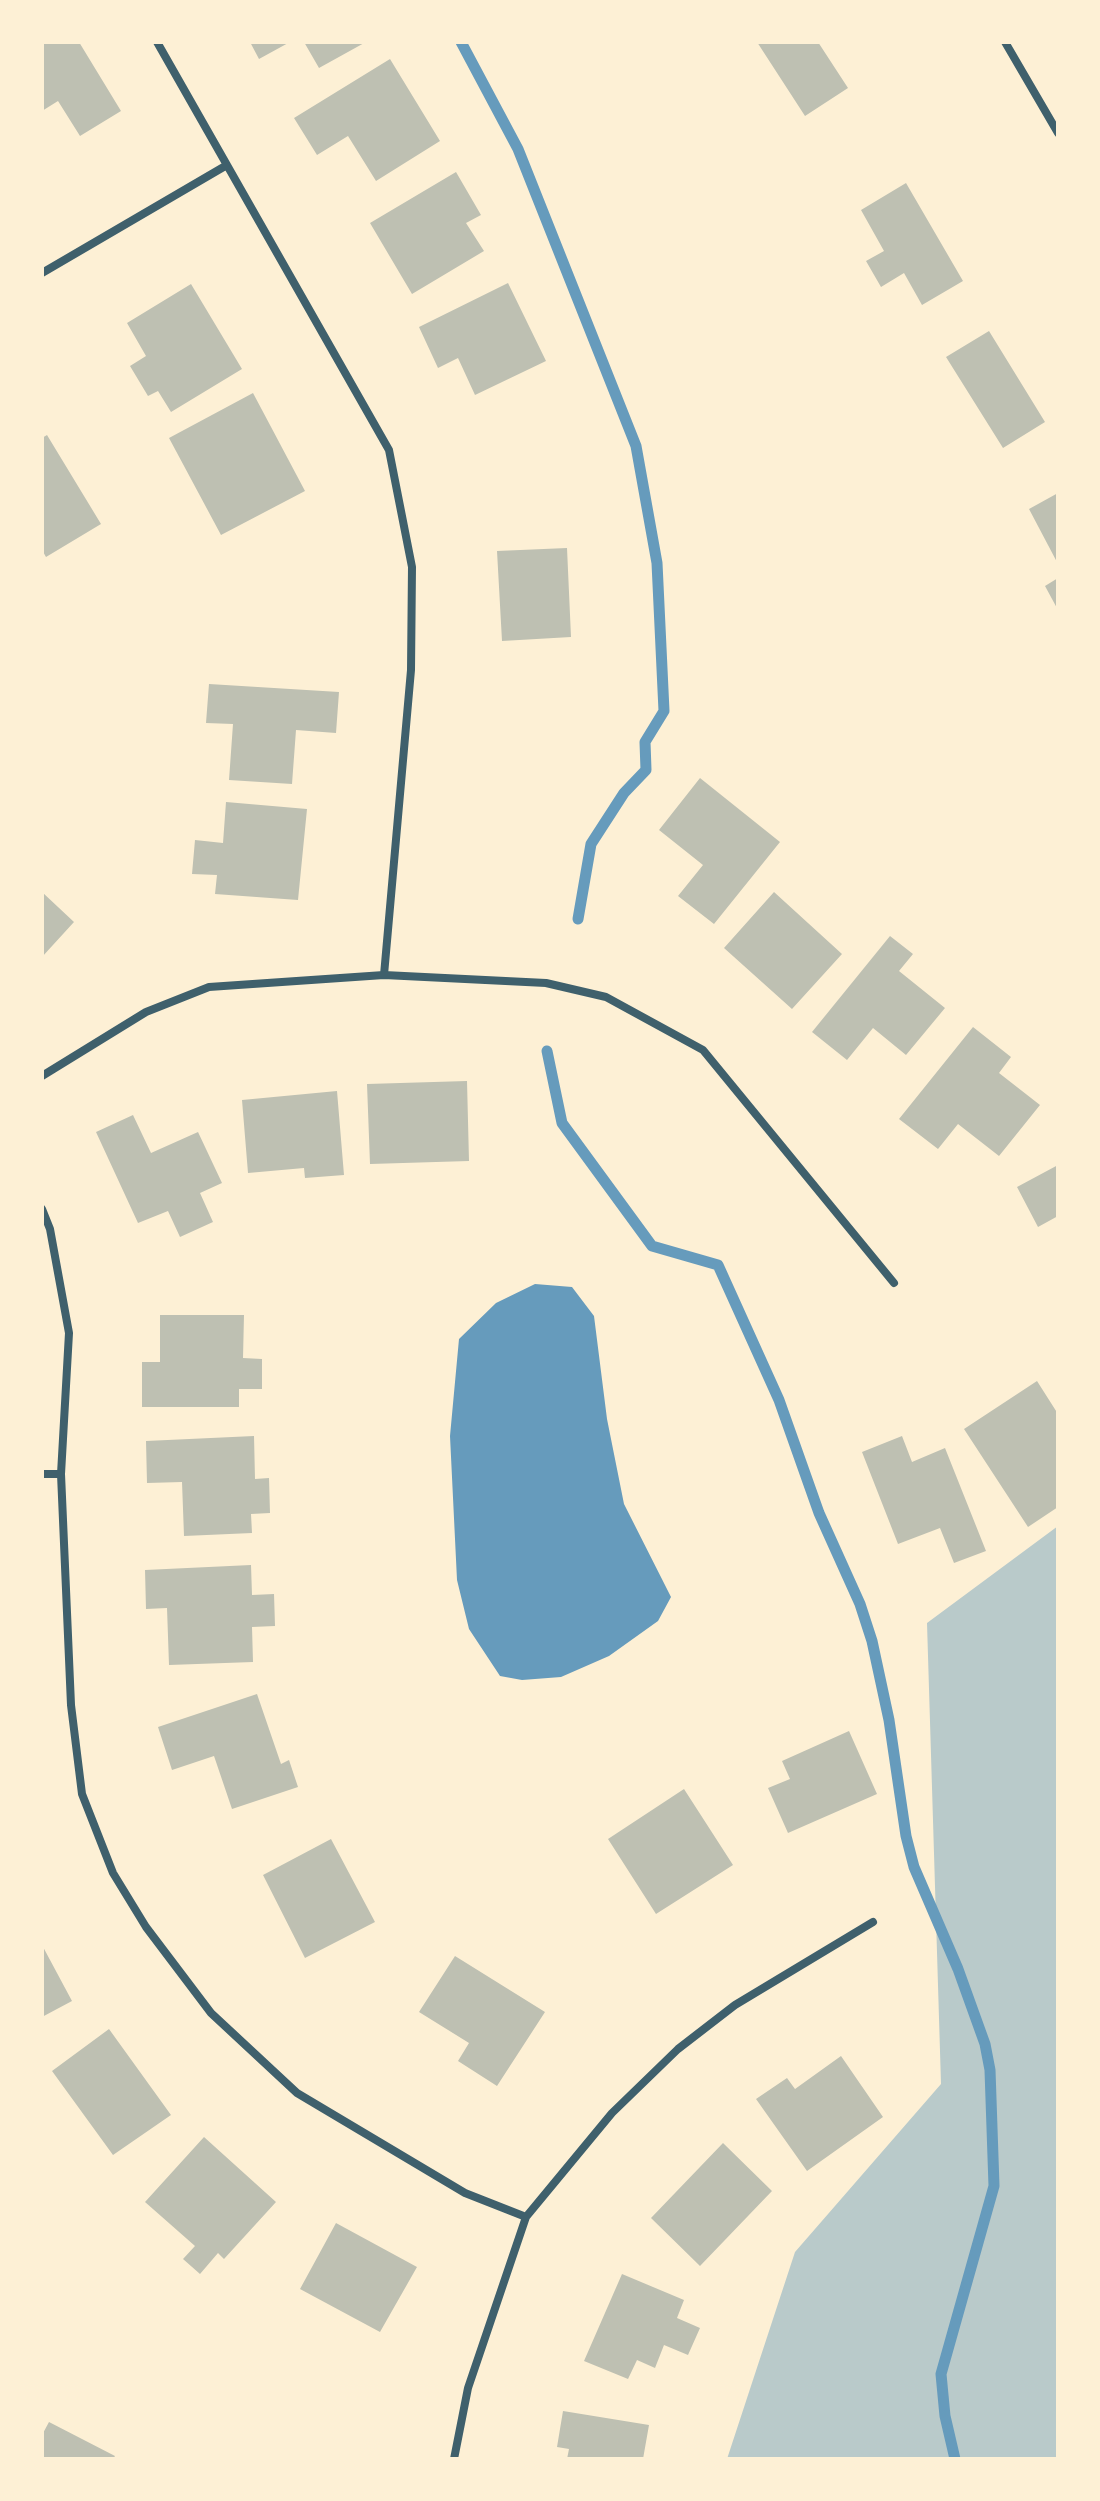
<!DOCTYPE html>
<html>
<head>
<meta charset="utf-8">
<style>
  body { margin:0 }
  #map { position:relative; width:1100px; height:2501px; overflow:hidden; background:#fdf0d5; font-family:Quicksand,sans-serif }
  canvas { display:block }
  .frame { position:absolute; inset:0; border:44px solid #fdf0d5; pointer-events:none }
</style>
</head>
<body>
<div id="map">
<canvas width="1100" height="2501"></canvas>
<div class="frame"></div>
</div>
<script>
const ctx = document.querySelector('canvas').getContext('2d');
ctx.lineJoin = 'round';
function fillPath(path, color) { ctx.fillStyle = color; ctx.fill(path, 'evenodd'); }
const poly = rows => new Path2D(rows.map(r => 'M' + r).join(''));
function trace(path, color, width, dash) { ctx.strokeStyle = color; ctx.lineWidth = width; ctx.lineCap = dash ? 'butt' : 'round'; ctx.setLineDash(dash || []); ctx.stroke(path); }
fillPath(poly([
  [1058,1526,1058,2459,727,2459,795,2252,941,2084,927,1623]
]), '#b9caca');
fillPath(poly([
  [535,1284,572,1287,594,1316,607,1419,624,1504,671,1597,658,1621,609,1656,561,1677,522,1680,500,1676,469,1629,457,1580,450,1436,459,1339,496,1303]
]), '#669bbc');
trace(poly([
  [461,42,518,149,636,446,657,563,664,711,645,742,646,770,624,793,591,844,578,919],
  [547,1051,562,1123,652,1246,718,1265,779,1400,819,1513,860,1604,872,1641,889,1720,906,1836,914,1867,958,1969,985,2044,990,2070,994,2186,941,2374,945,2416,955,2459]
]), '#669bbc', 11);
fillPath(poly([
  [42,42,79,42,121,111,80,136,58,101,42,111],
  [250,42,290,42,259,59],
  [304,42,366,42,319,68],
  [757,42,818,42,848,88,805,116],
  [390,59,440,141,376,181,348,136,317,155,294,118],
  [456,172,481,215,466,223,484,251,412,294,370,223],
  [906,183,963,281,922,305,904,273,881,287,866,261,884,251,861,210],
  [508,283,546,361,475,395,458,358,438,368,419,327],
  [191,284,242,369,171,412,158,391,148,396,130,366,146,356,127,323],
  [989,331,1045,422,1003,448,946,357],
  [253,393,305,491,221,535,169,438],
  [47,435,101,524,46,557,42,550,42,438],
  [1058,493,1058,564,1029,509],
  [567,548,571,637,502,641,497,551],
  [1058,578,1058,610,1045,586],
  [209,684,339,692,336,733,296,730,292,784,229,780,233,724,206,723],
  [700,778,780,842,714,924,678,896,703,865,659,830],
  [226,802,307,809,298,900,215,894,217,875,192,874,195,840,223,843],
  [42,892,74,922,42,957],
  [774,892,842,954,792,1009,724,948],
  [890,936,913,954,899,971,945,1008,906,1055,873,1028,847,1060,812,1032],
  [973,1027,1011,1057,999,1073,1040,1105,999,1156,958,1124,938,1149,899,1119],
  [467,1081,469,1161,370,1164,367,1084],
  [337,1091,344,1175,305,1178,304,1168,248,1173,242,1100],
  [133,1115,151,1153,198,1132,222,1183,200,1193,213,1222,180,1237,168,1211,138,1223,96,1132],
  [1058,1165,1058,1216,1038,1227,1017,1187],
  [160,1315,244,1315,243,1358,262,1359,262,1389,239,1389,239,1407,142,1407,142,1362,160,1362],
  [1037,1381,1058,1414,1058,1507,1028,1527,964,1429],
  [254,1436,255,1479,269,1478,270,1513,251,1514,252,1533,184,1536,182,1482,147,1483,146,1441],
  [902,1436,912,1462,945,1448,986,1551,954,1563,940,1528,898,1544,862,1452],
  [251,1565,252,1595,274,1594,275,1626,252,1627,253,1662,169,1665,167,1608,146,1609,145,1570],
  [257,1694,281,1764,289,1760,298,1787,232,1809,214,1756,172,1770,158,1727],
  [849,1731,877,1794,788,1833,768,1788,790,1779,782,1761],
  [684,1789,733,1865,656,1914,608,1839],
  [331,1839,375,1922,305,1958,263,1875],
  [42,1945,72,2001,42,2017],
  [455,1956,545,2012,497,2086,458,2061,469,2043,419,2012],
  [109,2029,171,2115,113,2155,52,2071],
  [841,2056,883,2117,807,2171,756,2099,787,2078,795,2089],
  [204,2137,276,2202,224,2259,218,2253,200,2274,183,2259,195,2246,145,2202],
  [723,2143,772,2191,700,2266,651,2218],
  [336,2223,417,2267,380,2332,300,2289],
  [622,2274,684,2300,677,2318,700,2328,688,2355,664,2345,655,2368,637,2360,628,2379,584,2361],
  [563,2411,649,2425,643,2459,567,2459,569,2449,557,2447],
  [49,2422,115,2456,113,2459,42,2459,42,2435]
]), '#bec0b2');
trace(poly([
  [157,42,389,450,412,567,411,670,384,975],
  [1005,42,1058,133],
  [42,273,227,165],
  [42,1076,146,1012,209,987,384,975,546,983,606,997,703,1050,894,1283],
  [42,1209,50,1229,69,1333,61,1474,71,1705,82,1794,113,1873,146,1927,211,2013,297,2093,465,2193,526,2217],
  [42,1474,61,1474],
  [454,2459,468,2388,526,2217,612,2113,678,2049,735,2005,873,1922]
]), '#3f606c', 8);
</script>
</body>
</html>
